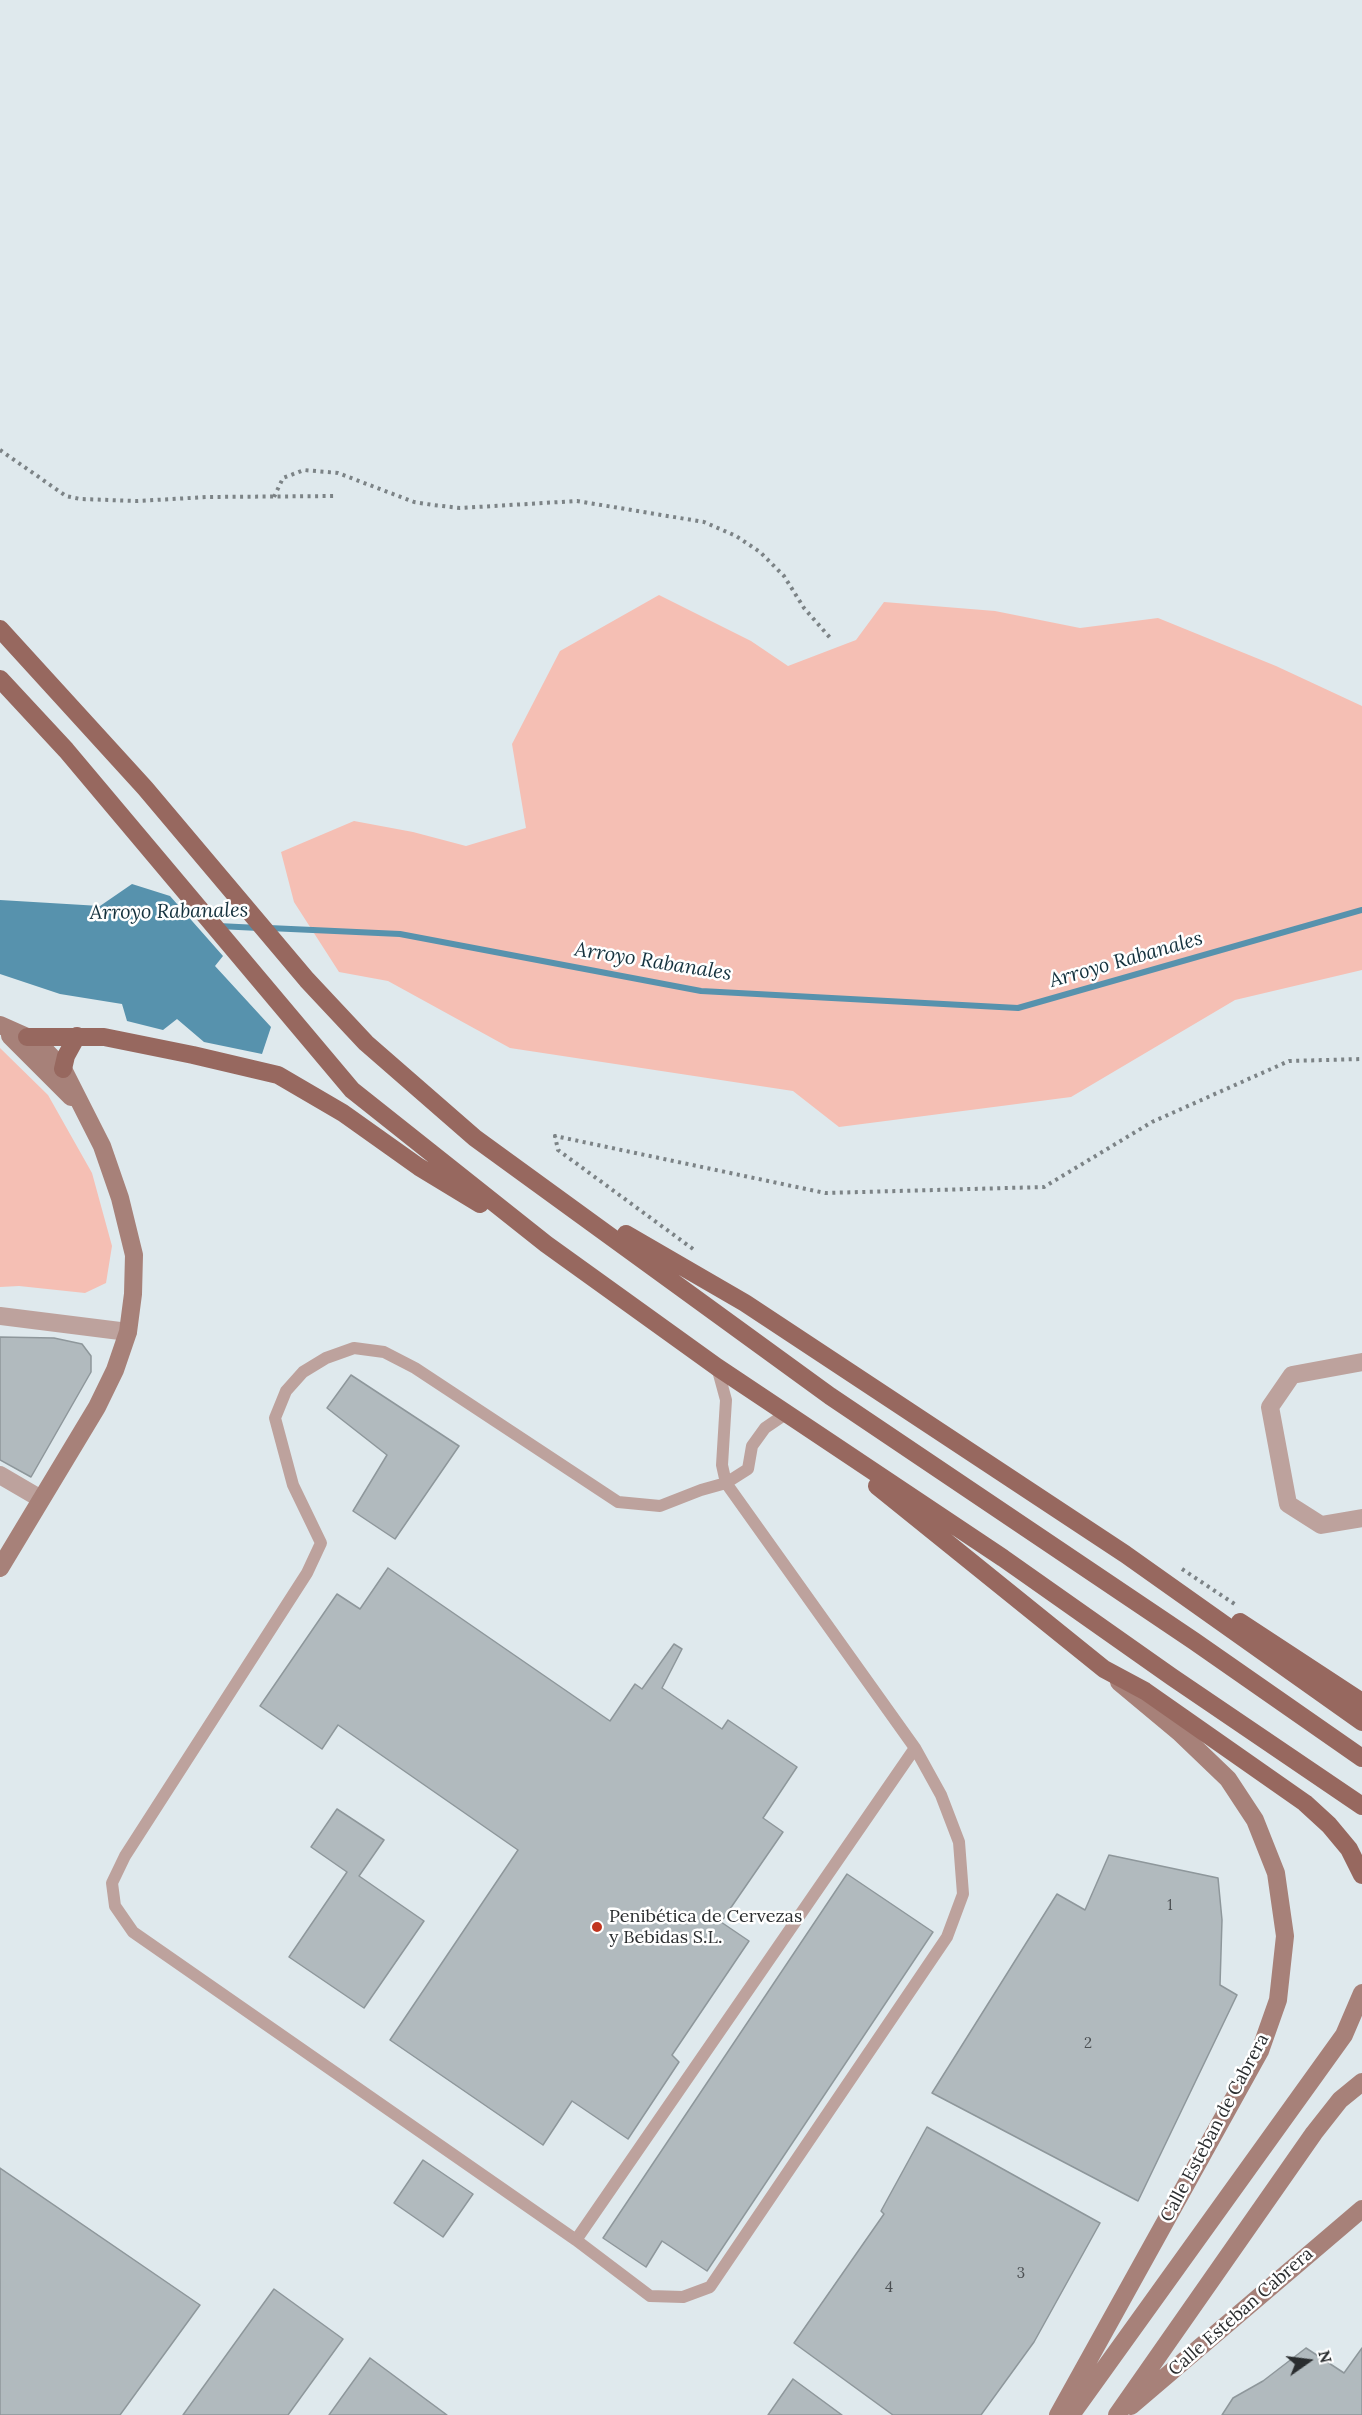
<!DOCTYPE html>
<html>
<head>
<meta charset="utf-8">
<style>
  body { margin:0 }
  #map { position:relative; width:1362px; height:2415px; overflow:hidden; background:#dfe9ed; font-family:Lora,serif }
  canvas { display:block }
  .north { position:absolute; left:1278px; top:2331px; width:60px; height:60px; -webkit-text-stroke:4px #fff; paint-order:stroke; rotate:76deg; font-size:16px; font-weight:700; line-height:24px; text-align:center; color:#2a2d2f }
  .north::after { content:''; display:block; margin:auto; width:21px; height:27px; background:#2a2d2f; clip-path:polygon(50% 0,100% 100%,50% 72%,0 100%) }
</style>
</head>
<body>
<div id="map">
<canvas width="1362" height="2415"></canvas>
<div class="north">N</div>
</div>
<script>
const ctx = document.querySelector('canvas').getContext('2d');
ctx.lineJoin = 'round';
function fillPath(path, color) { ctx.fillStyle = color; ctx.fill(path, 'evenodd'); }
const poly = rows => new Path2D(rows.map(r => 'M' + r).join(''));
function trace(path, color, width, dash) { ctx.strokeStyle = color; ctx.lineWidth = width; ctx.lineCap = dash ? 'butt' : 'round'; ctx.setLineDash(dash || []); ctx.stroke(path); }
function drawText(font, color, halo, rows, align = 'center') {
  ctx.font = font + ' Lora,serif'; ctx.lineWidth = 5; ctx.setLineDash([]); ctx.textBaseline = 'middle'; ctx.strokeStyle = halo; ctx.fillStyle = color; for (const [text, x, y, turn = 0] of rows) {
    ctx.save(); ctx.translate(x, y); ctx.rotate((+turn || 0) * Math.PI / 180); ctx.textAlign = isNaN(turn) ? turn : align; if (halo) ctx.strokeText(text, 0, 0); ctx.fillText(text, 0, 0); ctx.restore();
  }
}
fillPath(poly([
  [659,595,751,641,788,666,856,640,884,602,995,611,1080,628,1158,618,1276,666,1362,706,1362,970,1235,1000,1071,1097,839,1127,793,1091,510,1048,388,981,339,972,294,902,281,852,354,821,413,832,466,846,526,828,512,744,560,651],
  [0,1048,48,1095,92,1173,112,1246,106,1283,85,1293,19,1286,0,1287]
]), '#f5bfb4');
fillPath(poly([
  [132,884,170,896,223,956,215,966,271,1027,262,1054,204,1042,177,1019,163,1030,127,1021,122,1004,60,994,0,974,0,900,100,906]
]), '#5792ad');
trace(poly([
  [218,926,259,928],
  [269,928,400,934,701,991,1018,1008,1362,910]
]), '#5792ad', 6);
const building = poly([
  [0,1337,54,1338,82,1344,91,1356,91,1372,31,1477,0,1460,0,1337],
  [351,1375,459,1446,395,1539,353,1511,387,1455,327,1408,351,1375],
  [388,1568,610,1721,635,1684,642,1689,674,1644,682,1649,662,1688,722,1729,728,1720,797,1767,763,1818,783,1832,721,1922,749,1941,672,2055,679,2062,628,2139,572,2101,543,2145,390,2040,518,1850,338,1725,322,1749,260,1706,337,1594,360,1609,388,1568],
  [337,1809,384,1840,359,1876,424,1921,364,2008,289,1957,347,1872,311,1847,337,1809],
  [1109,1855,1218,1878,1222,1920,1220,1985,1237,1995,1138,2201,932,2093,1057,1894,1085,1910,1109,1855],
  [847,1874,933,1932,707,2271,662,2241,646,2267,603,2238,847,1874],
  [927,2127,1100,2223,1034,2342,981,2415,893,2415,794,2343,884,2214,881,2211,927,2127],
  [423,2160,473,2194,443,2237,394,2203,423,2160],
  [0,2168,200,2305,120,2415,0,2415,0,2168],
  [274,2289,343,2339,288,2415,183,2415,274,2289],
  [1306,2348,1344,2373,1362,2348,1362,2415,1222,2415,1233,2398,1263,2381,1306,2348],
  [370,2358,447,2415,329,2415,370,2358],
  [793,2379,842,2415,768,2415,793,2379]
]);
fillPath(building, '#b1babe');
trace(building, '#8e979b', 1.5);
trace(poly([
  [0,450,66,496,80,499,138,501,207,497,337,496],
  [274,497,283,478,304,470,338,473,414,502,433,505,460,508,577,501,704,522,736,536,760,552,784,576,804,608,832,640],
  [693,1249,558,1150,555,1136,825,1193,1044,1187,1152,1122,1289,1061,1362,1059],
  [1182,1569,1236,1605]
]), '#7c8386', 4, [3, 4.5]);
trace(poly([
  [787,1413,765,1428,752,1446,748,1469,726,1483,915,1748,941,1795,959,1842,963,1894,947,1937,710,2287,683,2297,650,2296,576,2240,915,1748],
  [576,2240,133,1932,115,1906,112,1883,125,1856,307,1573,321,1543,293,1485,275,1418,286,1391,303,1372,326,1358,354,1348,384,1352,415,1368,618,1502,660,1506,701,1490,726,1483,722,1465,726,1400,717,1367]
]), '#bda29d', 12);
trace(poly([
  [0,1316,128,1332],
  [1362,1362,1292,1375,1270,1407,1288,1504,1321,1525,1362,1518],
  [0,1475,41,1499]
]), '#bda29d', 18);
trace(poly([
  [0,1025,27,1037,43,1048,63,1069,102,1146,120,1198,134,1255,133,1294,128,1332,115,1370,97,1407,0,1568],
  [10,1036,71,1097],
  [1131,2406,1362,2209],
  [1058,2415,1260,2051,1278,2000,1285,1936,1276,1873,1255,1820,1228,1779,1179,1732,1119,1682],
  [1071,2415,1344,2035,1362,1993],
  [1117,2415,1314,2133,1340,2100,1362,2082]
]), '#a78179', 18);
trace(poly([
  [0,629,145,788,307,980,366,1043,475,1138,830,1396,1194,1641,1362,1758],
  [0,679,66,750,352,1090,546,1244,717,1367,1003,1558,1172,1677,1362,1806],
  [27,1037,104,1037,193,1055,278,1075,343,1113,419,1167,480,1204],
  [63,1069,66,1056,77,1036],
  [626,1234,745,1303,1125,1554,1362,1722],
  [877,1486,1104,1669,1145,1691,1305,1803,1329,1825,1349,1849,1362,1875],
  [1240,1622,1362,1702]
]), '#97685f', 18);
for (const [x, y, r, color] of [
  [597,1927,6,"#c1351f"]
]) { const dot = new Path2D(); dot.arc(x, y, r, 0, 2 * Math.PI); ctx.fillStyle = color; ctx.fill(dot); trace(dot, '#fff', 2); }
drawText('15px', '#4c5053', null, [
  ["1",1170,1906],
  ["2",1088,2044],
  ["3",1021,2274],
  ["4",889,2288]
]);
drawText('18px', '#2a2d2f', '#fff', [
  ["Penibética de Cervezas",609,1917],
  ["y Bebidas S.L.",609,1938]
], 'left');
drawText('18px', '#2a2d2f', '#fff', [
  ["Calle Esteban de Cabrera",1215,2128,-62],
  ["Calle Esteban Cabrera",1241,2312,-41]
]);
drawText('italic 20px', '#14313d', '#fff', [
  ["Arroyo Rabanales",169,912,-1],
  ["Arroyo Rabanales",1126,960,-16],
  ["Arroyo Rabanales",653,962,9]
]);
</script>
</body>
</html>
